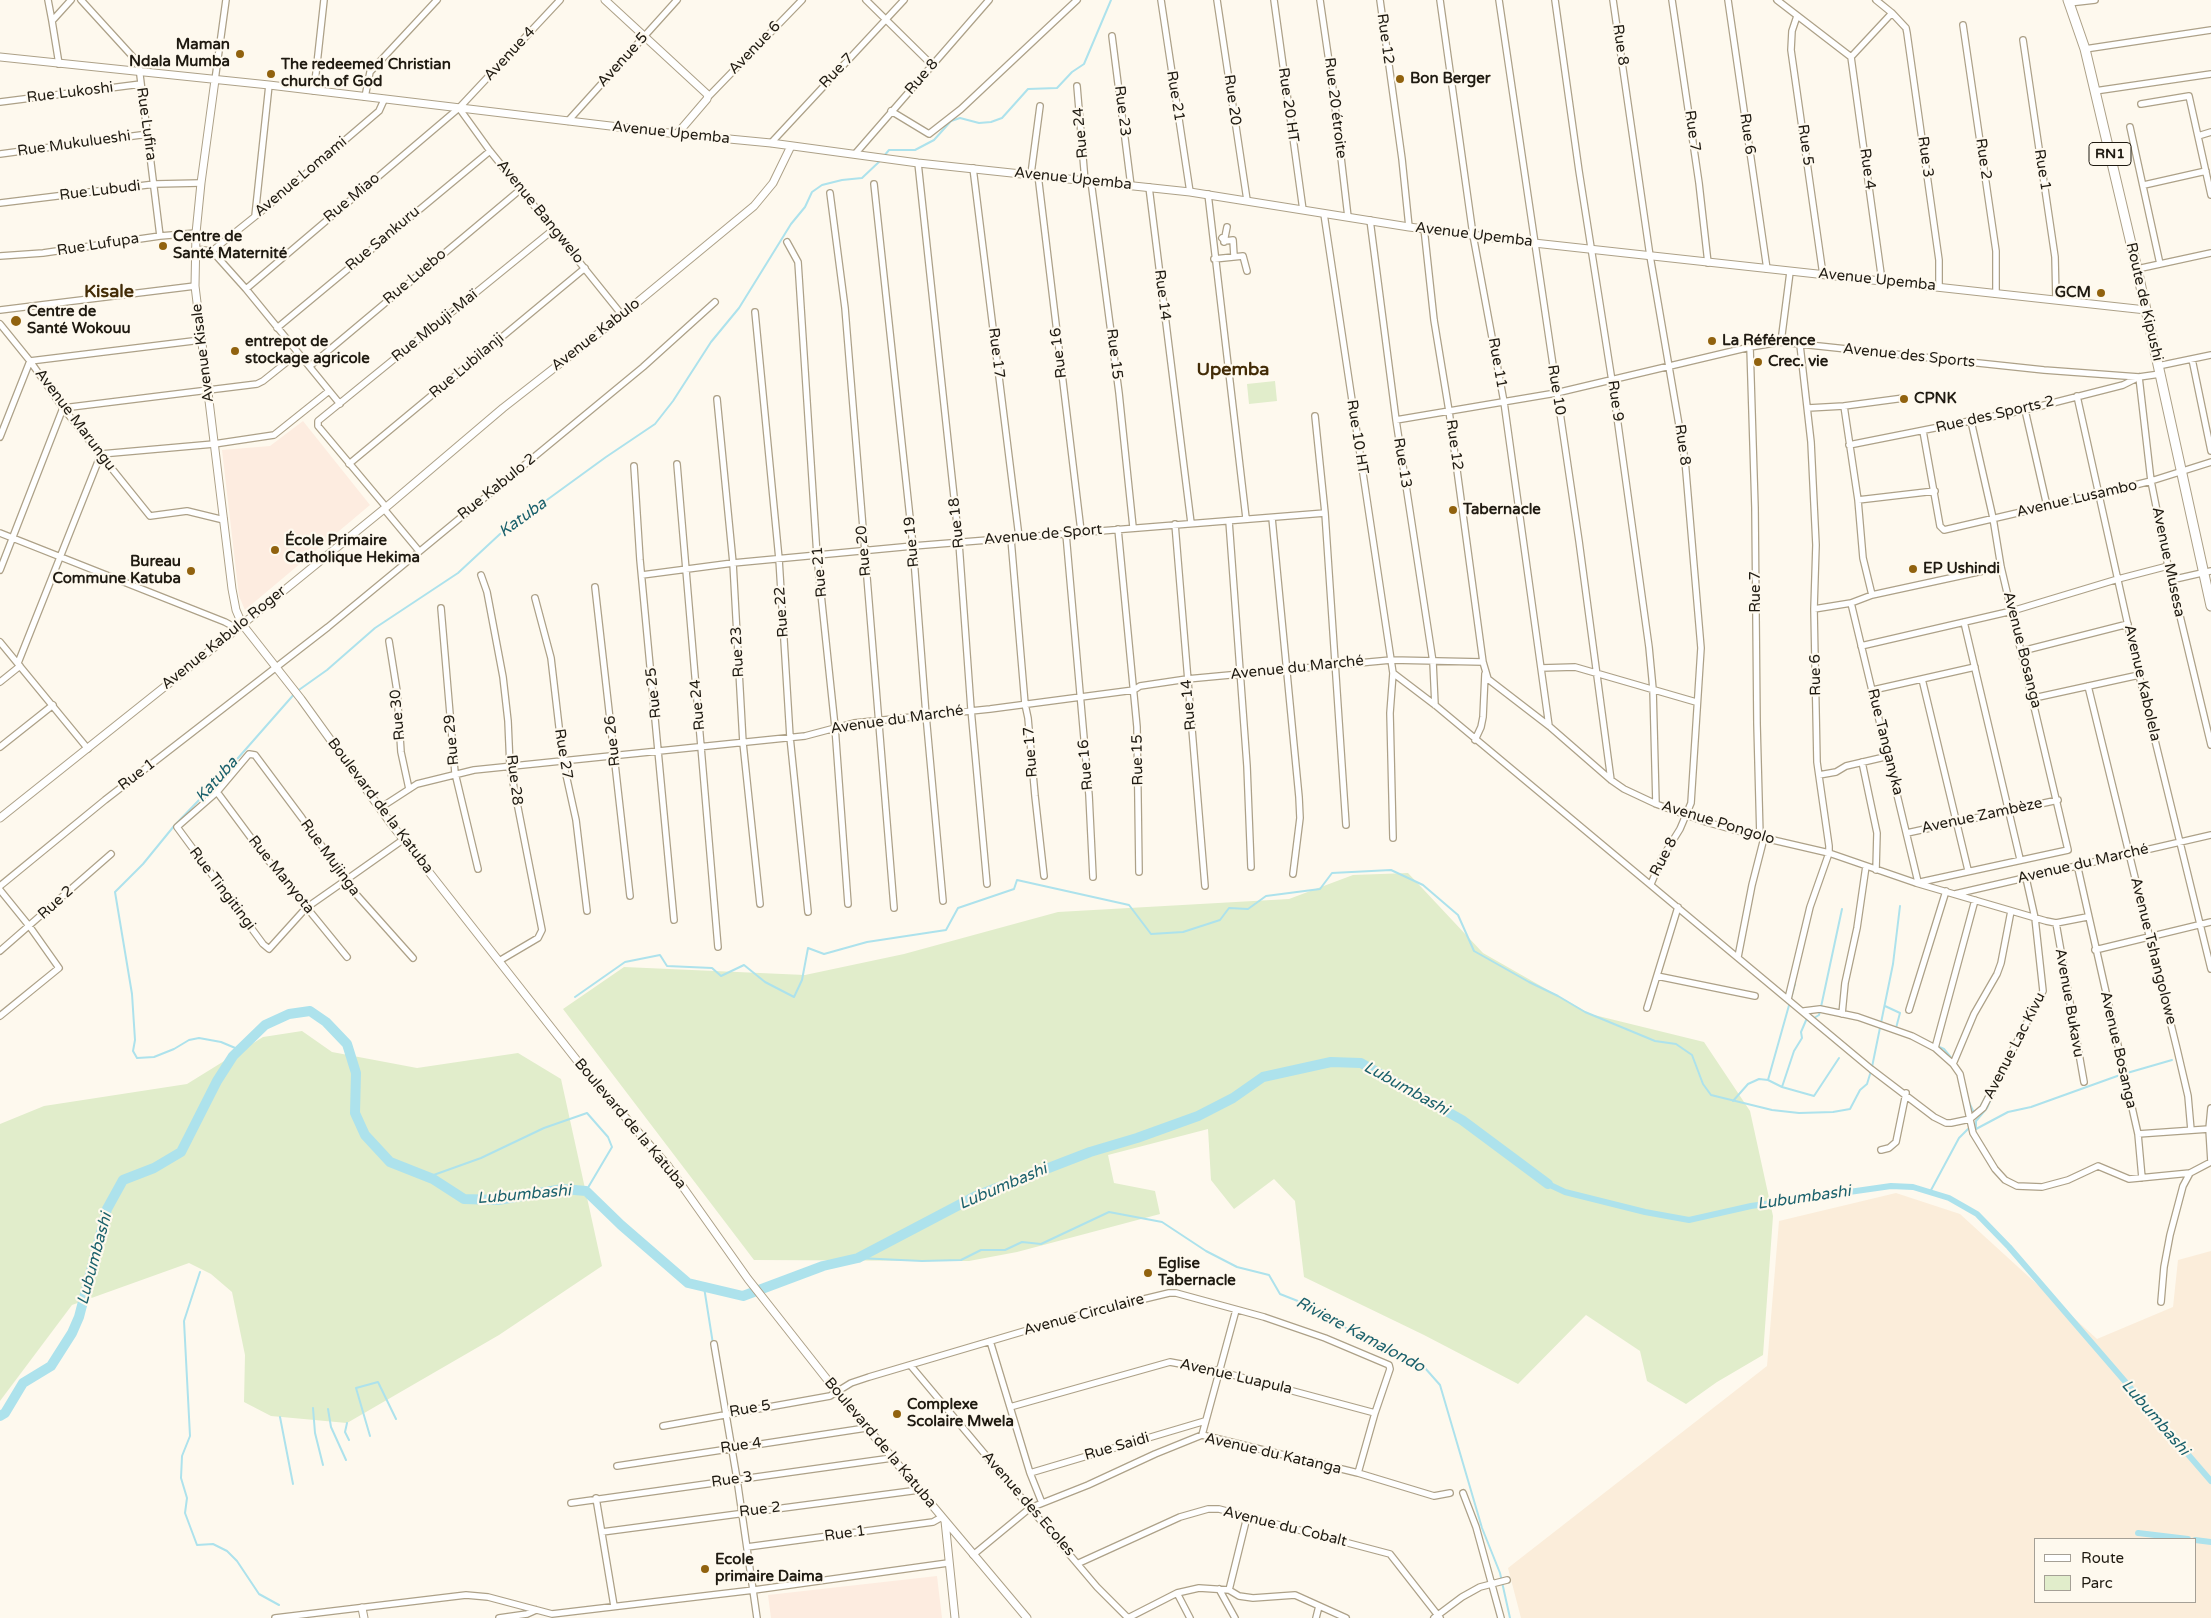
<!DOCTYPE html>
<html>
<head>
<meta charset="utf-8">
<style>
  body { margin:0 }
  #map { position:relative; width:2211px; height:1618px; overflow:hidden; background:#fef9ee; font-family:"Varela Round",sans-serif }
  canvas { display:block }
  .legend { position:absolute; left:2034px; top:1538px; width:162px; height:65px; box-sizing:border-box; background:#fef9ee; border:1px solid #a5a096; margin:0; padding:6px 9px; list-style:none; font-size:15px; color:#1f1a11 }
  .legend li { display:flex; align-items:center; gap:10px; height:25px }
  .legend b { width:25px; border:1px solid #a5a096 }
</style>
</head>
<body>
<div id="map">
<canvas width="2211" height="1618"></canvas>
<ul class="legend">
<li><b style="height:6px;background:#fff"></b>Route</li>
<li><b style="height:14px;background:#e1edcb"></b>Parc</li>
</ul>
</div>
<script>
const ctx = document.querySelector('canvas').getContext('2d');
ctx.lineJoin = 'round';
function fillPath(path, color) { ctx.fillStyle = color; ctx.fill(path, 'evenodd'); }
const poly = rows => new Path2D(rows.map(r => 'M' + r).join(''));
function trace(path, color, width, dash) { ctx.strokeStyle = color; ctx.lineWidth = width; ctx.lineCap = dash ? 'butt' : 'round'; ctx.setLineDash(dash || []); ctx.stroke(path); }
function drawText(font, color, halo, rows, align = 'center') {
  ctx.font = font + ' "Varela Round",sans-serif'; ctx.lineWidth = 4.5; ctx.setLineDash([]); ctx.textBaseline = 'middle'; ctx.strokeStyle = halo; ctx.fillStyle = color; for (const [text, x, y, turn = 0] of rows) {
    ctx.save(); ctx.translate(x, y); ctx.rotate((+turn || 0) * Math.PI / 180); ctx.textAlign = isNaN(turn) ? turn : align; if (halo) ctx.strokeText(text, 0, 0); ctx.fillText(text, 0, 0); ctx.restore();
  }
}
fillPath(poly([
  [1896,1193,1960,1214,2097,1339,2173,1307,2178,1260,2211,1251,2211,1618,1521,1618,1508,1568,1767,1366,1779,1221],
  [2195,1539,2195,1602,2035,1602,2035,1539]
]), '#fbedda');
fillPath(poly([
  [303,421,370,505,245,610,239,596,222,450,270,446],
  [937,1576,942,1618,771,1618,768,1595]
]), '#fdece0');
fillPath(poly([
  [1275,381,1277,401,1249,404,1247,384],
  [1408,873,1483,953,1590,1014,1704,1042,1750,1111,1773,1216,1763,1355,1717,1382,1686,1404,1647,1381,1640,1351,1586,1315,1518,1384,1424,1335,1304,1277,1295,1201,1274,1179,1234,1209,1211,1180,1208,1129,1108,1155,1114,1183,1155,1191,1160,1214,1017,1252,969,1261,754,1260,563,1009,624,967,805,975,904,954,1058,912,1289,899,1353,875],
  [302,1031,332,1052,417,1068,518,1053,561,1079,602,1266,499,1335,347,1423,271,1416,244,1402,245,1355,232,1292,211,1274,189,1263,72,1305,0,1401,0,1124,44,1106,187,1084,263,1037]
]), '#e1edcb');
trace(poly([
  [884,156,889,150,915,150,934,140,951,121,960,118,979,123,991,122,1002,118,1028,89,1057,88,1072,72,1084,64,1111,0],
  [575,997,625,962,660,955,667,966,712,968,721,976,744,965,765,982,794,997,802,980,808,948,824,954,867,942,946,930,958,908,1014,889,1017,880,1129,905,1151,934,1183,932,1220,920,1229,908,1248,909,1266,896,1320,889,1332,873,1391,870,1423,885,1458,915,1474,951,1529,982,1558,996,1585,1012,1655,1041,1676,1044,1692,1055,1703,1084,1711,1095,1772,1110,1799,1113,1833,1112,1850,1109,1860,1090,1867,1084,1871,1071],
  [1885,1006,1900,1013,1896,1028],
  [1821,1007,1842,909],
  [1814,1018,1819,1015,1820,1011],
  [1937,1046,1944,1049,1953,1060],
  [240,1050,221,1042,199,1038,189,1040,174,1049,154,1057,137,1058,133,1051,135,1040,132,994,115,892,143,864,174,826,224,774,296,692,327,670,375,628,458,573,500,534,606,457,655,424,673,401,711,342,739,308,791,224,805,207,812,192,822,185,842,180,862,178,881,160],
  [1872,1067,1893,964,1900,906],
  [2127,1073,2172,1060],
  [1962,1075,1968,1100,1974,1113],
  [1768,1080,1795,984],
  [1782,1087,1794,1051,1802,1038,1801,1032,1807,1018],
  [1993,1094,1987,1108,1976,1121,1976,1129,2008,1112,2031,1107,2120,1075],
  [1733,1101,1748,1084,1759,1079,1768,1080,1782,1087,1814,1096,1839,1058],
  [1980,1107,1999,1072],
  [428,1177,481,1158,544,1128,587,1113,608,1137,612,1147,586,1191],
  [1930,1192,1959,1138,1968,1129],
  [858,1258,922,1261,961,1260,981,1250,1005,1250,1022,1242,1041,1244,1109,1212,1162,1222,1206,1251,1237,1267,1269,1275,1280,1294,1308,1305,1374,1345,1379,1347,1384,1344,1406,1361,1409,1358,1425,1368,1440,1385,1482,1528,1500,1573,1510,1618],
  [200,1272,184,1321,190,1436,182,1456,181,1478,187,1498,185,1513,197,1545,213,1544,227,1551,237,1561,259,1594,279,1605],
  [704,1287,713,1344],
  [313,1408,315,1433,323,1465],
  [328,1409,331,1427,346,1460],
  [280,1417,293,1484],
  [347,1423,345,1432,349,1440],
  [370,1436,356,1388,378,1382,396,1419]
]), '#ade2ec', 2);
trace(poly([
  [1548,1184,1565,1192,1645,1212,1689,1220,1751,1206,1891,1186,1913,1187,1949,1198,1977,1214,2009,1247,2211,1481],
  [2138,1533,2188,1539],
  [2195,1540,2211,1542]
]), '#ade2ec', 6);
trace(poly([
  [0,1416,5,1413,23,1383,51,1366,72,1333,79,1317,107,1209,123,1180,154,1168,181,1152,217,1081,233,1056,265,1025,289,1014,310,1011,326,1022,347,1044,356,1073,355,1113,365,1135,390,1162,433,1179,464,1199,498,1200,563,1189,586,1191,621,1225,688,1283,743,1296,823,1266,858,1258,976,1196,1090,1152,1137,1138,1198,1116,1233,1098,1263,1077,1331,1062,1361,1063,1462,1120,1548,1184]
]), '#ade2ec', 10);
const minor = poly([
  [48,0,52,21],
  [81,0,133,57,139,67,160,236],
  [866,0,932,65],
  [1161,0,1190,192],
  [1217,0,1247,200],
  [1274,0,1303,210],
  [1320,0,1333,89,1348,217],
  [1380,0,1402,159,1409,227],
  [1440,0,1473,235,1504,402,1549,726],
  [1499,0,1579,541,1611,780],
  [1555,0,1579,171,1612,381,1649,647,1653,689,1656,804],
  [1613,0,1650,256,1685,460,1701,648,1691,803,1680,829,1662,858,1651,884],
  [1672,0,1699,183,1708,263],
  [1728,0,1767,269],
  [1777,0,1851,57],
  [1876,0,1892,13,1906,28,1907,33,1939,260,1939,286],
  [2069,3,2095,0],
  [1797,16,1792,31,1791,50,1823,275],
  [1963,25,1996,251,1996,294],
  [1112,36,1131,186],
  [2023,40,2055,257,2056,300],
  [2085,49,2211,30],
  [1851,57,1882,281],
  [1851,57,1892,13],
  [59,64,52,21,71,0],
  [215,80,226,0],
  [1077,86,1085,181],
  [314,91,324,0],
  [2095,91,2211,74],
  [709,96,802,0],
  [365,97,370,72,437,0],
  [0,102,141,84],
  [2141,104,2189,96,2211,195],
  [459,108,490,151,622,315],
  [891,111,929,134,961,109,1077,0],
  [568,121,677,0],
  [2130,127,2160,264],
  [2198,136,2211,132],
  [771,143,904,0],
  [0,154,148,134],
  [855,154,989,0],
  [918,163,959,543,971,709,987,884],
  [973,168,1019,537],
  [1031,174,1040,106],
  [1038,175,1081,531],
  [1091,181,1119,393,1133,527],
  [874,184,913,546,926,715,943,901],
  [2144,185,2206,171],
  [1149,187,1191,523],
  [830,193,845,308,894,908],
  [1208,194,1246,518],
  [0,203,155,184,201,183],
  [1324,214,1393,673,1435,705,1871,1069,1934,1117,1946,1123,1951,1123,1970,1119,1983,1108,2043,991,2035,918,2026,878],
  [255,216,269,85],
  [1370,220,1396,420,1433,662,1435,705],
  [1424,228,1434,320,1449,411,1483,662,1488,679,1549,726,1611,780,1624,789,1656,804,1706,822,1760,837,1829,853,1916,883,2046,921,2056,923,2087,917],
  [1222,238,1225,241,1233,240,1234,256],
  [787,242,798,262,799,277,817,556,835,727,848,904],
  [1224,242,1227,227],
  [195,249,212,251,246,289,340,404],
  [212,251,268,206,379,111,384,100],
  [0,256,43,253,160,236,196,233],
  [1214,259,1243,256,1247,271],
  [2137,269,2211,253],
  [246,289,459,108,560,0],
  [0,310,195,286],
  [755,312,779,559,790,737,808,912],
  [0,324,30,361,63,408,150,516,187,511,224,520],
  [277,328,490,151],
  [1781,342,1790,272],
  [1750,347,1755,508,1757,724,1760,837],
  [2192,359,2211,451],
  [310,366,521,189],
  [2158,366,2211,355],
  [2077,396,2139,675,2211,969],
  [717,399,733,563,743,743,760,904],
  [1844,406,1858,500,1863,558,1872,595],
  [1808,408,1844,406,1904,398],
  [2025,410,2047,506],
  [1315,416,1325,513,1346,825],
  [1396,420,1556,393,1750,347,1781,342,2044,370,2139,377,2160,374],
  [1923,431,1940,526,1944,530,2099,494,2151,481,2211,462],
  [0,437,30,361,201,340],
  [1849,445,2025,410,2123,385,2139,377,2151,481,2168,566,2211,745],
  [349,464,585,268],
  [677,464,718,947],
  [634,466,640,560,674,920],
  [1858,500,1935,491],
  [386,507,318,426,318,421,554,229],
  [384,509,419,551],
  [1272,518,1299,797,1300,818,1293,874],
  [1229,521,1247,766,1251,867],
  [1175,524,1205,886],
  [1118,529,1137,727,1139,872],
  [0,533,225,622,236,628],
  [1066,534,1089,795,1093,877],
  [1011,539,1025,704,1028,718,1035,796,1044,876],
  [0,570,63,408,257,384,263,381,298,353],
  [481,575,487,592,503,677,508,721,510,767,542,930,538,938,499,961],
  [642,575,733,563,913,546,1325,513],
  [2171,580,2211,571],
  [595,587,630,896],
  [535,598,551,658,563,761,576,820,587,911],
  [1851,603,1918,882],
  [441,608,455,773,478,869],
  [1814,609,1851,603,1872,595,2001,567],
  [1964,622,2020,859],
  [389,641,397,691,401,752,409,789],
  [0,642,88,749],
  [1861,646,2012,611,2118,579,2168,566],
  [2022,651,2128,624],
  [18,663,101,454,214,444,274,435,329,391],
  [1541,668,1575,667,1696,702],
  [1393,673,1390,713,1393,838],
  [1922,679,1968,870],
  [0,682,20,666],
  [2088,686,2177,1049,2188,1096,2191,1130],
  [1873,690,1975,667],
  [2034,698,2139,675],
  [1475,740,1481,727,1483,717,1485,674],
  [0,747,53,705],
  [1862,762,1877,833,1876,870],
  [1819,775,1836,772,1846,766,1889,756],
  [217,792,263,854,347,957],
  [380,808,417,784,474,770,805,736,854,723,990,709,1134,690,1140,686,1187,679,1391,660,1483,662],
  [1907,833,2058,800],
  [404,839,346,880,306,908,269,949,263,944,177,827,217,792,249,754,255,755,302,818,346,880,355,893,363,902,413,958],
  [2077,864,2138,1134,2142,1178],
  [1916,883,2068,850,2001,567,1993,518,1971,421],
  [0,886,105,800,328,627,643,367,715,302],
  [0,890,30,927,59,968,0,1016],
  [1955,894,2211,835],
  [2011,911,2001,963,1997,974,1974,1014,1953,1064,1960,1074,1973,1133,1995,1169,2005,1180,2017,1186,2042,1187,2068,1180,2098,1166,2129,1179,2190,1173,2211,1162],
  [2056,923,2084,1082],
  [2095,950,2211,922],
  [0,951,111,854],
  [1738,957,1752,885,1764,838],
  [1657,976,1755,996],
  [1788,999,1810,907,1829,853,1829,846,1817,762,1814,609,1816,545,1811,442,1800,345],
  [1647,1008,1678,907],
  [1909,1010,1946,891],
  [1804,1011,1820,1009,1858,1017,1912,1036,1935,1048],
  [1842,1014,1845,983,1857,928,1866,866],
  [1953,1064,1935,1048,1975,900],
  [2138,1134,2209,1129],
  [1881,1150,1889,1148,1896,1142,1906,1093],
  [2211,1162,2209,1129,2211,1108],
  [2161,1302,2164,1267,2170,1235,2183,1186,2190,1173],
  [990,1341,1030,1473,1042,1503],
  [714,1344,737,1479,757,1618],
  [911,1366,1030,1508,1097,1587,1128,1618],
  [1010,1407,1170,1362,1218,1371,1375,1413],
  [663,1426,830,1396,851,1383,869,1377,1082,1314,1169,1293,1176,1293,1264,1317,1325,1338,1389,1365,1390,1369,1375,1413,1358,1473],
  [1202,1435,1236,1310],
  [617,1466,866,1428],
  [1030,1473,1205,1421],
  [1463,1493,1476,1527,1501,1618],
  [596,1498,614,1606],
  [571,1503,892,1458],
  [602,1532,919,1490],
  [747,1547,933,1522,942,1517],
  [973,1555,1030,1508,1088,1485,1155,1454,1202,1435,1358,1473,1434,1496,1450,1493],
  [1079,1563,1180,1517,1208,1509,1219,1509,1390,1554,1440,1618],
  [1219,1589,1235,1618],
  [1229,1590,1247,1517],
  [1177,1593,1190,1618],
  [275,1618,466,1595,488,1597,552,1614,754,1590,948,1563],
  [499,1618,527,1614,536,1610],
  [1128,1618,1177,1593,1199,1588,1229,1590,1239,1596,1253,1598,1295,1595,1346,1618],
  [1316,1618,1319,1606],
  [1434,1618,1462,1597,1480,1587,1507,1580]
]);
const tertiary = poly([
  [605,0,708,95,707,99,677,134],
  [0,57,269,85,677,134,771,143,918,163,1190,192,1409,227,1534,243,2146,310],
  [215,80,201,183,196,233,195,286,232,589,236,610,242,624,301,699,392,825,590,1077,668,1166,748,1279,837,1392,1027,1618],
  [0,818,217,645,384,509,503,408,622,315,754,206,773,183,791,146],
  [945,1521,955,1618],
  [362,1608,364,1618]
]);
const trunk = poly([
  [2068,0,2085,49,2095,91,2137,269,2211,606]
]);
trace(minor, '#ada188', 8);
trace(tertiary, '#ada188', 9);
trace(trunk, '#ada188', 11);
trace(minor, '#fff', 5.5);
trace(tertiary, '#fff', 7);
trace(trunk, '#fff', 9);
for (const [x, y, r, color] of [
  [240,54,5,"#91620e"],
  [271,74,5,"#91620e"],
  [1400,79,5,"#91620e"],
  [163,246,5,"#91620e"],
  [2101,293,5,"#91620e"],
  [16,321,6,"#91620e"],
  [1712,341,5,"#91620e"],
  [235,351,5,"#91620e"],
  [1758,362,5,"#91620e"],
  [1904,399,5,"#91620e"],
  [1453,510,5,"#91620e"],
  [275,550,5,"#91620e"],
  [1913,569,5,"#91620e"],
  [191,571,5,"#91620e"],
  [1148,1273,5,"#91620e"],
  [897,1414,5,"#91620e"],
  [705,1569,5,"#91620e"]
]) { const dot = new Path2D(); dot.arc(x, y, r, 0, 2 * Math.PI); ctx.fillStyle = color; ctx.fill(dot); trace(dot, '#fef9ee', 2); }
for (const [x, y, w] of [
  [2110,154,42]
]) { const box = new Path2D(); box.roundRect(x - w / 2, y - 11.5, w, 23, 4); ctx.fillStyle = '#fef9ee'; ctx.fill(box); trace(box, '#1f1a11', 1); }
drawText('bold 14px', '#1f1a11', null, [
  ["RN1",2110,154]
]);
drawText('15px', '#1f1a11', '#fef9ee', [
  ["Rue 12",1385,39,82],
  ["Rue 8",1620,45,82],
  ["Avenue 6",755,48,-46],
  ["Avenue 4",510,54,-47],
  ["Avenue 5",623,60,-48],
  ["Rue 7",837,71,-46],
  ["Rue 8",922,77,-49],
  ["Rue Lukoshi",70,93,-7],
  ["Rue 21",1175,96,81],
  ["Rue 20",1232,100,82],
  ["Rue 20 HT",1288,105,82],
  ["Rue 20 étroite",1335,108,83],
  ["Rue 23",1122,111,83],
  ["Rue Lufira",146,124,82],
  ["Rue 7",1692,131,82],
  ["Avenue Upemba",671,133,6],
  ["Rue 24",1081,133,-95],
  ["Rue 6",1747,134,82],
  ["Rue Mukulueshi",74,144,-8],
  ["Rue 5",1805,145,82],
  ["Rue 3",1925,157,82],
  ["Rue 2",1983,159,82],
  ["Rue 4",1867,169,82],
  ["Rue 1",2042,170,81],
  ["Avenue Lomami",301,177,-40],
  ["Avenue Upemba",1073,179,6],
  ["Rue Lubudi",100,191,-7],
  ["Rue Miao",352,198,-40],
  ["Avenue Bangwelo",540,212,51],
  ["Avenue Upemba",1474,235,7],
  ["Rue Sankuru",383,239,-40],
  ["Rue Lufupa",98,245,-9],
  ["Rue Luebo",415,277,-40],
  ["Avenue Upemba",1877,280,6],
  ["Rue 14",1162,295,83],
  ["Route de Kipushi",2144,302,77],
  ["Rue Mbuji-Maï",435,326,-39],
  ["Avenue Kabulo",596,335,-38],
  ["Avenue Kisale",203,353,-97],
  ["Rue 17",996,353,83],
  ["Rue 16",1059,353,-97],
  ["Rue 15",1114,354,83],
  ["Avenue des Sports",1909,356,6],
  ["Rue 11",1497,363,80],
  ["Rue Lubilanji",467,366,-40],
  ["Rue 10",1556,390,81],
  ["Rue 9",1615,401,82],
  ["Rue des Sports 2",1995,415,-13],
  ["Avenue Marungu",75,420,53],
  ["Rue 10 HT",1357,437,81],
  ["Rue 12",1454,445,82],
  ["Rue 8",1682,445,82],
  ["Rue 13",1402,463,81],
  ["Rue Kabulo 2",497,487,-39],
  ["Avenue Lusambo",2077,499,-13],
  ["Rue 18",957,523,-96],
  ["Avenue de Sport",1043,535,-5],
  ["Rue 19",912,542,-95],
  ["Rue 20",864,551,-95],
  ["Avenue Musesa",2168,562,78],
  ["Rue 21",820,572,-95],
  ["Rue 7",1756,592,-90],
  ["Rue 22",782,612,-94],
  ["Avenue Kabulo Roger",224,638,-39],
  ["Avenue Bosanga",2022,650,76],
  ["Rue 23",738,652,-93],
  ["Avenue du Marché",1297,668,-6],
  ["Rue 6",1816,675,-91],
  ["Avenue Kabolela",2142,683,77],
  ["Rue 25",654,693,-96],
  ["Rue 24",698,705,-95],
  ["Rue 14",1189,705,-95],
  ["Rue 30",398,715,-95],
  ["Avenue du Marché",897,720,-8],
  ["Rue 29",452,740,-95],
  ["Rue 26",613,741,-96],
  ["Rue Tanganyka",1885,742,76],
  ["Rue 17",1031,752,-94],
  ["Rue 27",563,754,81],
  ["Rue 15",1138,760,-91],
  ["Rue 16",1086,765,-95],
  ["Rue 1",137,775,-37],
  ["Rue 28",514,780,83],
  ["Boulevard de la Katuba",380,806,53],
  ["Avenue Zambèze",1982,816,-12],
  ["Avenue Pongolo",1718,823,17],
  ["Rue 8",1664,857,-63],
  ["Rue Mujinga",330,858,54],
  ["Avenue du Marché",2083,864,-13],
  ["Rue Manyota",281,875,51],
  ["Rue Tingitingi",222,889,53],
  ["Rue 2",56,903,-42],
  ["Avenue Tshangolowe",2153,951,76],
  ["Avenue Bukavu",2069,1003,80],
  ["Avenue Lac Kivu",2015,1046,-63],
  ["Avenue Bosanga",2118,1050,77],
  ["Boulevard de la Katuba",630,1124,50],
  ["Avenue Circulaire",1084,1315,-15],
  ["Avenue Luapula",1236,1377,13],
  ["Rue 5",750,1409,-10],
  ["Boulevard de la Katuba",880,1443,50],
  ["Rue 4",741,1446,-8],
  ["Rue Saidi",1117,1447,-16],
  ["Avenue du Katanga",1273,1454,13],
  ["Rue 3",732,1480,-8],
  ["Avenue des Ecoles",1028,1504,49],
  ["Rue 2",760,1510,-7],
  ["Avenue du Cobalt",1285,1527,14],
  ["Rue 1",845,1534,-8]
]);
drawText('bold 15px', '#1f1a11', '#fef9ee', [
  ["Maman",230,45,"right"],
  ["Ndala Mumba",230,62,"right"],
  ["The redeemed Christian",281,65],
  ["church of God",281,82],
  ["Bon Berger",1410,79],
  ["Centre de",173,237],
  ["Santé Maternité",173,254],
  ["GCM",2091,293,"right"],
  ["Centre de",27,312],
  ["Santé Wokouu",27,329],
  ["La Référence",1722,341],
  ["entrepot de",245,342],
  ["stockage agricole",245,359],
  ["Crec. vie",1768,362],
  ["CPNK",1914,399],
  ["Tabernacle",1463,510],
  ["École Primaire",285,541],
  ["Catholique Hekima",285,558],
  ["Bureau",181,562,"right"],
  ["Commune Katuba",181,579,"right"],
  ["EP Ushindi",1923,569],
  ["Eglise",1158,1264],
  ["Tabernacle",1158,1281],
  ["Complexe",907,1405],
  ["Scolaire Mwela",907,1422],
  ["Ecole",715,1560],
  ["primaire Daima",715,1577]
], 'left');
drawText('italic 16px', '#1b616c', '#fef9ee', [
  ["Katuba",523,518,-36],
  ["Katuba",217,780,-48],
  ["Lubumbashi",1406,1089,29],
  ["Lubumbashi",1003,1187,-23],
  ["Lubumbashi",524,1195,-5],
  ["Lubumbashi",1804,1198,-8],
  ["Lubumbashi",95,1259,-75],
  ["Riviere Kamalondo",1360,1335,28],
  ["Lubumbashi",2155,1418,49]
]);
drawText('bold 18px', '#422b06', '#fef9ee', [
  ["Kisale",109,292],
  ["Upemba",1233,370]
]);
</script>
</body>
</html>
